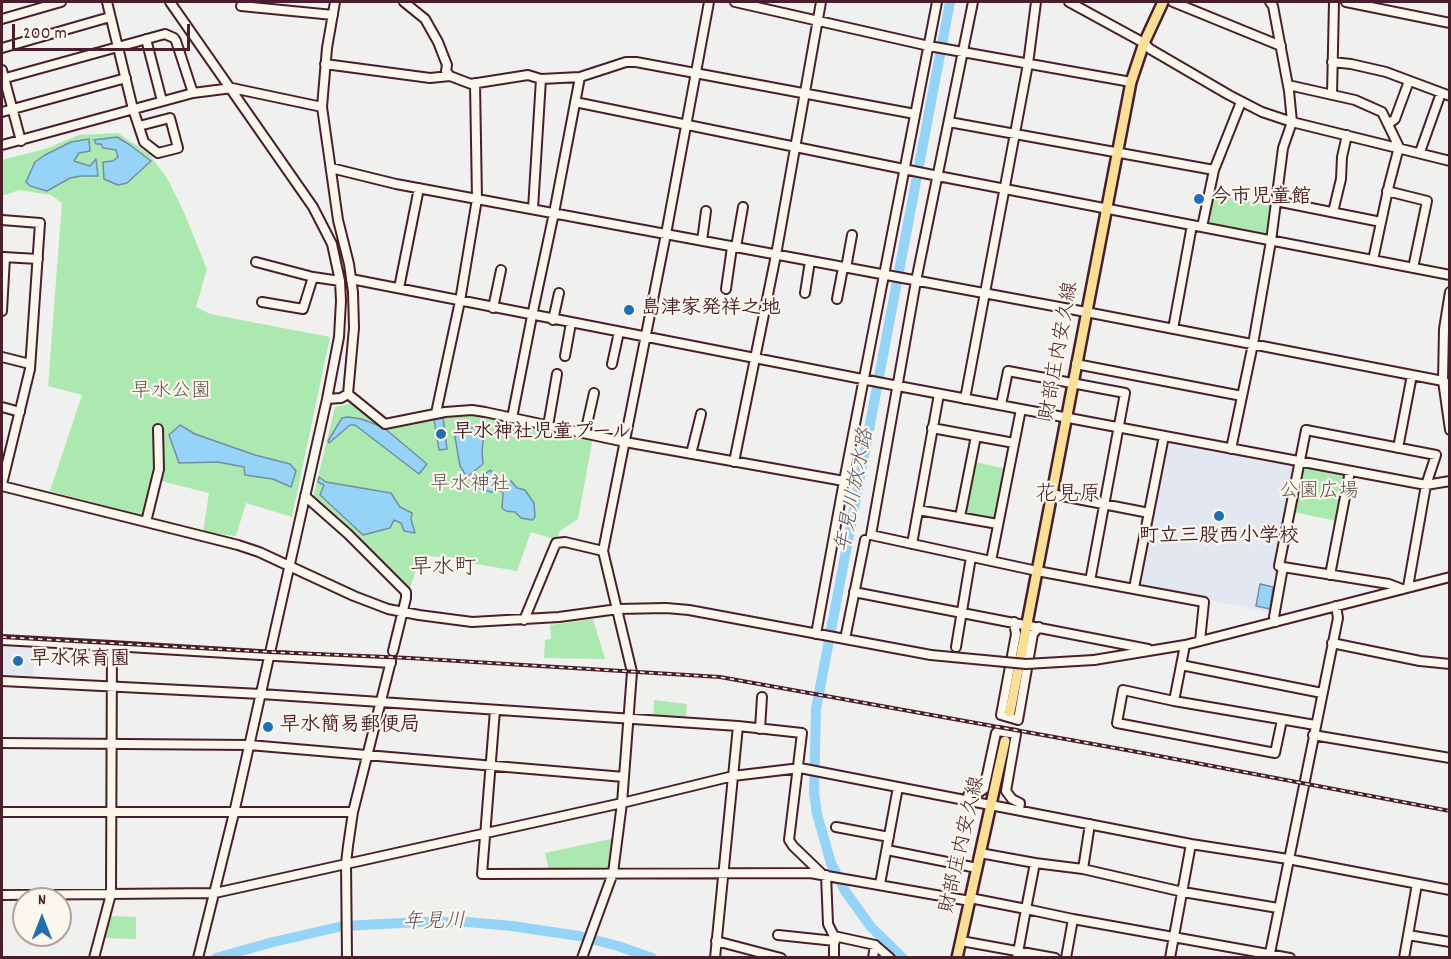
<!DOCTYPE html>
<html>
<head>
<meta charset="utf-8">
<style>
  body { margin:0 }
  #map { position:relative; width:1451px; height:959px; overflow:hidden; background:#f0f0ef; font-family:Dekko,sans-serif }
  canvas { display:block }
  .frame { position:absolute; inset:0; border:3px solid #4a1f2b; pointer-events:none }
  .north { position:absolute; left:12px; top:887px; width:60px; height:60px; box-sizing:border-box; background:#fbf7ec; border:2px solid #b4a19f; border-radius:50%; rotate:0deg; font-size:16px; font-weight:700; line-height:24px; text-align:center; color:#4a1f2b }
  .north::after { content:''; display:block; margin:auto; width:21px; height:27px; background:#1f6fb2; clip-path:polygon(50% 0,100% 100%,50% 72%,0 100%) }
  .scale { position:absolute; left:12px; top:24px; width:178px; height:27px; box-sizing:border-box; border:3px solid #4a1f2b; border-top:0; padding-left:8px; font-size:18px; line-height:21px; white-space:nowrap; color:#4a1f2b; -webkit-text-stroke:4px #fbf7ec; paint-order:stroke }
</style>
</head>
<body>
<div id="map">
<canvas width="1451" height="959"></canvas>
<div class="frame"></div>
<div class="north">N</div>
<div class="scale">200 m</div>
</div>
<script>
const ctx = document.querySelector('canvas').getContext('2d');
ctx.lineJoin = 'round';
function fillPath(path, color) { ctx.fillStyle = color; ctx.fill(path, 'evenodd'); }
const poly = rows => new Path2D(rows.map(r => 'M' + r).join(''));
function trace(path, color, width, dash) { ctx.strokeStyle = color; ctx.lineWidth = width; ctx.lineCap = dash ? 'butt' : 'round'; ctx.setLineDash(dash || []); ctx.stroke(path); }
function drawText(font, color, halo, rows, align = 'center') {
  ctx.font = font + ' Dekko,"Klee One",sans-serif'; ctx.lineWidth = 4.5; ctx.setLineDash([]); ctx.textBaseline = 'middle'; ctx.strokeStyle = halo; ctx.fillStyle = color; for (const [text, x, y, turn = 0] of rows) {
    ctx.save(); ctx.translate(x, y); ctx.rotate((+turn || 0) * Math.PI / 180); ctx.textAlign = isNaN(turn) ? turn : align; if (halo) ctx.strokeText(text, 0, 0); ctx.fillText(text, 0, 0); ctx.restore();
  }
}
fillPath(poly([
  [1168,441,1293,465,1275,567,1279,570,1271,613,1141,585],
  [2,643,35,644,33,680,2,679]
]), '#e3e7f2');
fillPath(poly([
  [118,133,149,154,167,178,183,210,207,269,196,307,210,314,330,337,292,517,246,503,236,536,203,532,209,493,153,479,142,516,50,491,82,395,48,386,62,203,51,195,19,190,2,196,2,160,45,149,79,135],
  [1212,194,1273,205,1269,236,1206,223],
  [352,400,382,424,472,412,593,437,578,519,560,531,557,540,531,532,517,571,459,561,456,558,427,556,423,562,419,562,410,588,403,584,313,498,335,407,348,404],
  [974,462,1008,469,998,522,964,515],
  [1301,464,1346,473,1337,521,1293,512],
  [593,619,605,659,544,658,545,640,551,639,550,625],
  [654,700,687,704,685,721,653,719],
  [615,838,609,871,549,871,545,853],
  [108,916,136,917,136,939,102,938]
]), '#abe9b0');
const water = poly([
  [117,137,130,145,151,161,127,183,118,185,104,179,103,162,113,161,118,157,116,150,103,148,101,144,96,144,94,140,117,137],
  [89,139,90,151,79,153,74,161,90,166,96,159,98,176,81,176,70,178,47,191,30,186,26,182,35,162,45,155,71,142,89,139],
  [348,417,361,419,383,427,427,464,419,474,355,425,350,425,329,443,328,441,342,418,348,417],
  [443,418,447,449,439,450,434,419,443,418],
  [180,425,195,434,255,455,290,464,296,471,291,487,273,479,245,475,244,467,218,462,179,463,169,435,180,425],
  [463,428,477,428,484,434,482,451,483,464,467,477,460,466,455,437,460,429,463,428],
  [490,470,496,476,511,481,517,488,525,490,534,503,535,517,532,520,521,518,515,512,506,511,502,508,503,493,500,491,491,492,483,490,473,484,490,470],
  [319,477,326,482,391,493,400,507,412,513,411,519,415,533,404,531,401,523,394,520,390,528,363,535,320,495,324,485,318,482,319,477],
  [1260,584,1273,587,1270,609,1256,606,1260,584]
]);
fillPath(water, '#95d4f6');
trace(water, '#778ca5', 1.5);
trace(poly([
  [216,958,273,942,343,926,421,922,467,922,512,926,579,936,618,946,652,958],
  [903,958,871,927,845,891,831,863,817,814,814,793,816,709,950,2]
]), '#95d4f6', 10);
const minor = poly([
  [107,2,133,109,144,142,158,153,178,148,170,118,139,126],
  [170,2,313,207,332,244,340,281,341,301,339,337,327,399,234,813,198,958],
  [404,2,425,19,438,42,447,65,446,71,450,76,471,84,528,75,541,79,580,77,626,62,636,62,915,114],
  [735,2,929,46,1131,82],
  [973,2,916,281,871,535,1037,571,1204,602,1200,641],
  [1069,2,1144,43,1150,49,1229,95,1262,112,1292,122,1450,161],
  [1173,2,1281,46],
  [1346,2,1450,23],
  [241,6,333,15],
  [2,19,61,2],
  [146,39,162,101],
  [2,48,110,17],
  [1332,62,1351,64,1386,72,1450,96],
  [325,64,430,78,450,76],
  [2,70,21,141],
  [2,79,165,34,174,38,176,41,193,93],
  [1288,85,1355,100,1382,112,1399,147,1389,185,1373,260],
  [1332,95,1334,2],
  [575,102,938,176,1450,275],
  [2,112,126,78],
  [949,122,1214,170,1241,102],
  [1388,124,1395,119,1409,81],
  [2,145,193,93,232,88,322,107],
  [1420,152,1441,93],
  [331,168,396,184,1086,312,1443,381,1450,385],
  [1387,191,1427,201,1413,268],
  [1276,201,1381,222],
  [533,209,541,79],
  [1333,212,1341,179,1342,157,1347,135],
  [2,220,40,223,30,369,2,484],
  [1202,227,1214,170],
  [702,241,706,211],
  [736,247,743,207],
  [3,257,38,259],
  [256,262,313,277,340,281],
  [846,268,852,235],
  [351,279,898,386,1426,485,1450,481],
  [399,288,419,188],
  [726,289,732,247],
  [1450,292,1444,329,1443,381,1450,430],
  [805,293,810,261],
  [837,299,843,268],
  [262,302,303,309,313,277],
  [493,308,501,270],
  [2,311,5,257],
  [553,320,559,293],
  [1173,329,1192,225],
  [565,356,571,323],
  [2,357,30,364],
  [612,364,619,332],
  [1076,364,1242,396],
  [348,394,385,424,445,412,472,410,485,412,625,442,844,481],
  [327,399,341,398,348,394,354,328,353,292,349,264,338,220,322,107,327,48,335,2],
  [965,399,1028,64,1036,2],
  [1001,405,1008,371,1125,393,1090,581],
  [2,407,20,412],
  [436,413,460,301,477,199,475,83],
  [512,418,532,316,554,213,580,77],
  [548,426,557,374],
  [932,428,1014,443],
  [585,433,594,393],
  [1398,448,1412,375],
  [1231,449,1253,344,1271,241,1283,148,1292,122,1289,91,1273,6,1270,2],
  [691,454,701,414],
  [734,462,776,255,821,2],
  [2,486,238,545,259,552,354,596,388,609,419,615,472,622,559,617,618,609,666,608,689,610,931,655],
  [1052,494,1149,513],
  [305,496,348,534,406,592,406,598,393,651],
  [918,510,998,524],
  [960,517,976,436],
  [146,522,159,469,158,429],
  [912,544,939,394],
  [991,561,1021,409],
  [1283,567,1389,584,1402,589],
  [1330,575,1350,471],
  [1134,588,1164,436],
  [854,592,1148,649],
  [524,620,556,543,565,542,603,551],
  [1014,622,1016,634,1001,715,1018,720,1033,634,1039,627],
  [1276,622,1274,617,1283,567,1279,566,1306,430,1436,455,1426,485,1408,587],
  [816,634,844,481,937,2],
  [845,639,865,540],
  [2,640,112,646],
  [1332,643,1420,661,1450,664],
  [956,647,971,557],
  [1094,660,1185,645,1450,577],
  [1181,665,1322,693],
  [2,681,261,694,738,726,802,733,789,840,793,846,821,873],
  [1174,701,1185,645],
  [495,710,482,874,810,873,970,901],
  [1282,720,1275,753,1117,723,1123,690,1174,701,1315,725],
  [760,729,762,697],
  [1313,735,1450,758],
  [2,743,249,745,624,777],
  [967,800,969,793,978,793,984,789,996,733,998,731,1016,734,1006,791,1012,799,1020,803,1019,810],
  [2,812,353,812],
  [836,827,889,837],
  [887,850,977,868],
  [980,853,1035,863],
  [1083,869,1183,892,1278,908],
  [826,875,828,924,834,936,834,958],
  [880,884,898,787],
  [2,895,215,893,622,803,733,776,800,768,1191,844,1288,859,1450,890],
  [970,898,1026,909,1017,958],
  [1073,919,1290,958],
  [778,935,835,941],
  [1408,935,1450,942],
  [834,936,875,945,890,958],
  [716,941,781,958],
  [961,941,1055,958],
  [94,958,111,894,112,646,391,663],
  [347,958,346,863,348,846,353,812,391,661],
  [582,958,613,873,622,803,632,672,603,551,666,234,709,2],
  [715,958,738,726],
  [873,958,875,945],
  [1066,958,1073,919,1026,909,1035,863,1083,869,1090,824],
  [1170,958,1191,844],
  [1269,958,1338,618,1336,606],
  [1404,958,1417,884]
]);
const major = poly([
  [1010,712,1131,82,1144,43,1163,2],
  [957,958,1005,741]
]);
trace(minor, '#4a1f2b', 12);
trace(major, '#4a1f2b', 14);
trace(minor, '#fbf7ec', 8);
trace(major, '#fadf96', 9);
const rail = poly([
  [2,637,270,652,409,658,720,677,1143,753,1450,811]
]);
trace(rail, '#4a1f2b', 4);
trace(rail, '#fbf7ec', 1.5, [4.5]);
const minorBridge = poly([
  [931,655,1026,664,1094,660]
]);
trace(minorBridge, '#4a1f2b', 12, []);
trace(minorBridge, '#fbf7ec', 8);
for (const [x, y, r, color] of [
  [1199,199,6,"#1f6fb2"],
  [629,310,6,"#1f6fb2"],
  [441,434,6,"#1f6fb2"],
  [1219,516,6,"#1f6fb2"],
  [18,661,6,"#1f6fb2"],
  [268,727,6,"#1f6fb2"]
]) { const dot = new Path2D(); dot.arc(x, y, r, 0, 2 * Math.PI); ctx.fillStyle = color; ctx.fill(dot); trace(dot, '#fbf7ec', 2); }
drawText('bold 20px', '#4a1f2b', '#fbf7ec', [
  ["今市児童館",1211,199],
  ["島津家発祥之地",641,310],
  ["早水神社児童プール",453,434],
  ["町立三股西小学校",1219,538,"center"],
  ["早水保育園",30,661],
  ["早水簡易郵便局",280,727]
], 'left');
drawText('20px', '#4a1f2b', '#fbf7ec', [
  ["財部庄内安久線",1061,351,-80],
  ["財部庄内安久線",964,845,-77]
]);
drawText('20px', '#62524c', '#fbf7ec', [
  ["早水公園",171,393],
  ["早水神社",470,486],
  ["公園広場",1319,493]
]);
drawText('italic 21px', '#605568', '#fbf7ec', [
  ["年見川放水路",857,491,-79],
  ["年見川",434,924,-1]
]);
drawText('22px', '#4a1f2b', '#fbf7ec', [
  ["花見原",1068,497],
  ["早水町",443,570]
]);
</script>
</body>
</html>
